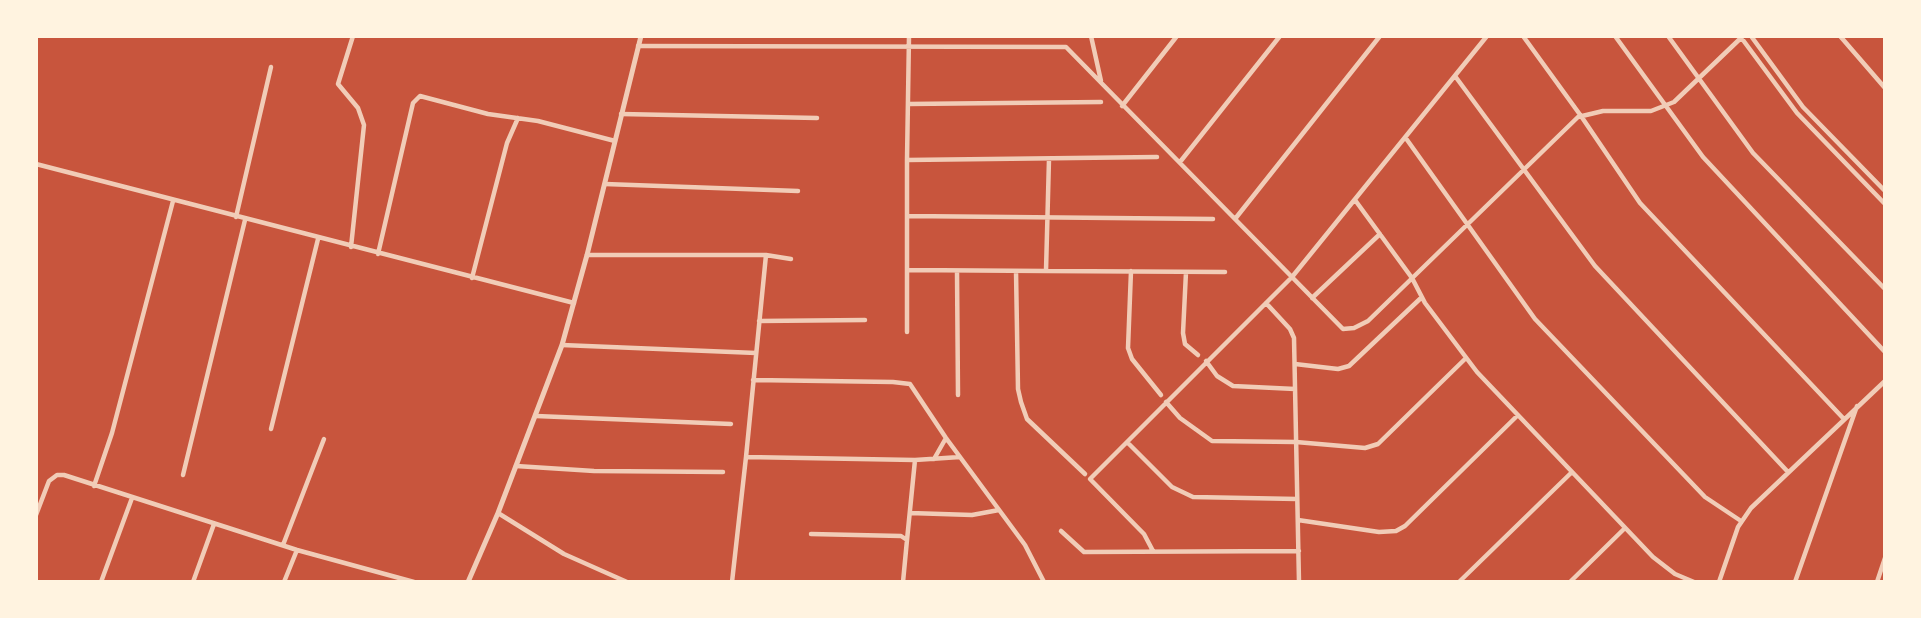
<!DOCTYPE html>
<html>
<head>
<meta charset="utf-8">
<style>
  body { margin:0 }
  #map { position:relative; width:1921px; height:618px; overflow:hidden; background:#c8553d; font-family:"Public Sans",sans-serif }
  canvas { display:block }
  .frame { position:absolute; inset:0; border:38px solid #fff3e0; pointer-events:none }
</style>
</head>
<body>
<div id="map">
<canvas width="1921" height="618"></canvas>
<div class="frame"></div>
</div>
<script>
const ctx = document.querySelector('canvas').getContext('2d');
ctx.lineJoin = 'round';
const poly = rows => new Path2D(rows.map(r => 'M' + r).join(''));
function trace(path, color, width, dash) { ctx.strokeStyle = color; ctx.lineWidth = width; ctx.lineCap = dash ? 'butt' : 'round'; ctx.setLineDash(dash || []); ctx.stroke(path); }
trace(poly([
  [909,36,907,160,1157,157],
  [1091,36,1101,81],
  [1523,36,1581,116,1640,203,1843,418],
  [1615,36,1703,157,1885,352],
  [1668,36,1753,153,1885,289],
  [1740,36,1797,113,1885,204],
  [1751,36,1803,107,1885,191],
  [1840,36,1885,88],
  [638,46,1066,47,1343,329,1354,328,1368,321,1578,117,1603,111,1651,111,1674,102,1743,36],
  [1455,76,1595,266,1788,472],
  [908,104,1101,102],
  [1122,106,1177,36],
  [621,114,817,118],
  [1405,137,1535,319,1705,497,1741,521],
  [1180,162,1280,36],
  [36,164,574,303],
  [605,184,798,191],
  [1355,200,1412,278,1425,303,1477,372,1653,557,1675,574,1694,582],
  [907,216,1213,219],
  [236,217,271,67],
  [1235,219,1380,36],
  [351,247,364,125,358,108,338,84,353,36],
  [378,254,413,103,420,96,488,114,538,121,615,141],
  [587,255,766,255,791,259],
  [766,255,746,457,915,460,960,457],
  [907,270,1046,271,1049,159],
  [957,271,958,395],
  [1016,271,1018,389,1021,402,1027,419,1085,474],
  [1046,271,1225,272],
  [1131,271,1128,348,1132,359,1161,395],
  [1186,272,1183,333,1185,344,1198,355],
  [472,278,507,143,518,118],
  [1312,298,1380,234],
  [1266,303,1290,329,1294,338,1299,582],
  [759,321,865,320],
  [907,332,907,160],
  [562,345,756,353],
  [1206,361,1217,376,1233,386,1295,389],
  [1295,364,1338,369,1349,366,1422,297],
  [753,380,893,382,910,384,946,438,1025,545,1044,582],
  [1166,402,1180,418,1212,441,1296,442,1365,448,1378,444,1466,358],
  [536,416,731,424],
  [271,429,318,239],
  [1127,442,1172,487,1193,497,1297,499],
  [934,459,946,438],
  [516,466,594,471,723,472],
  [183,475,245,220],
  [94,486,112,433,173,201],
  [498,513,564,554,627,582],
  [910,513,972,515,999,510],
  [36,515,49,481,57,475,64,475,297,550,414,582],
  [1298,520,1379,532,1396,531,1405,526,1518,415],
  [1061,531,1084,552,1299,551],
  [811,534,901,536,907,540,903,582],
  [907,540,915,460],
  [283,545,324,439],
  [1153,551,1144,534,1090,479,1292,277,1487,36],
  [101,582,132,498],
  [193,582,214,524],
  [284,582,297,550],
  [732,582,746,457],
  [1459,582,1572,472],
  [1570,582,1625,528],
  [1719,582,1738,527,1751,508,1885,381],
  [1795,582,1857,406],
  [1877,582,1885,558]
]), '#f1ccb7', 4.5);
trace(poly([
  [468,582,498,513,562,345,587,255,641,36]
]), '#f1ccb7', 5);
</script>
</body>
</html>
